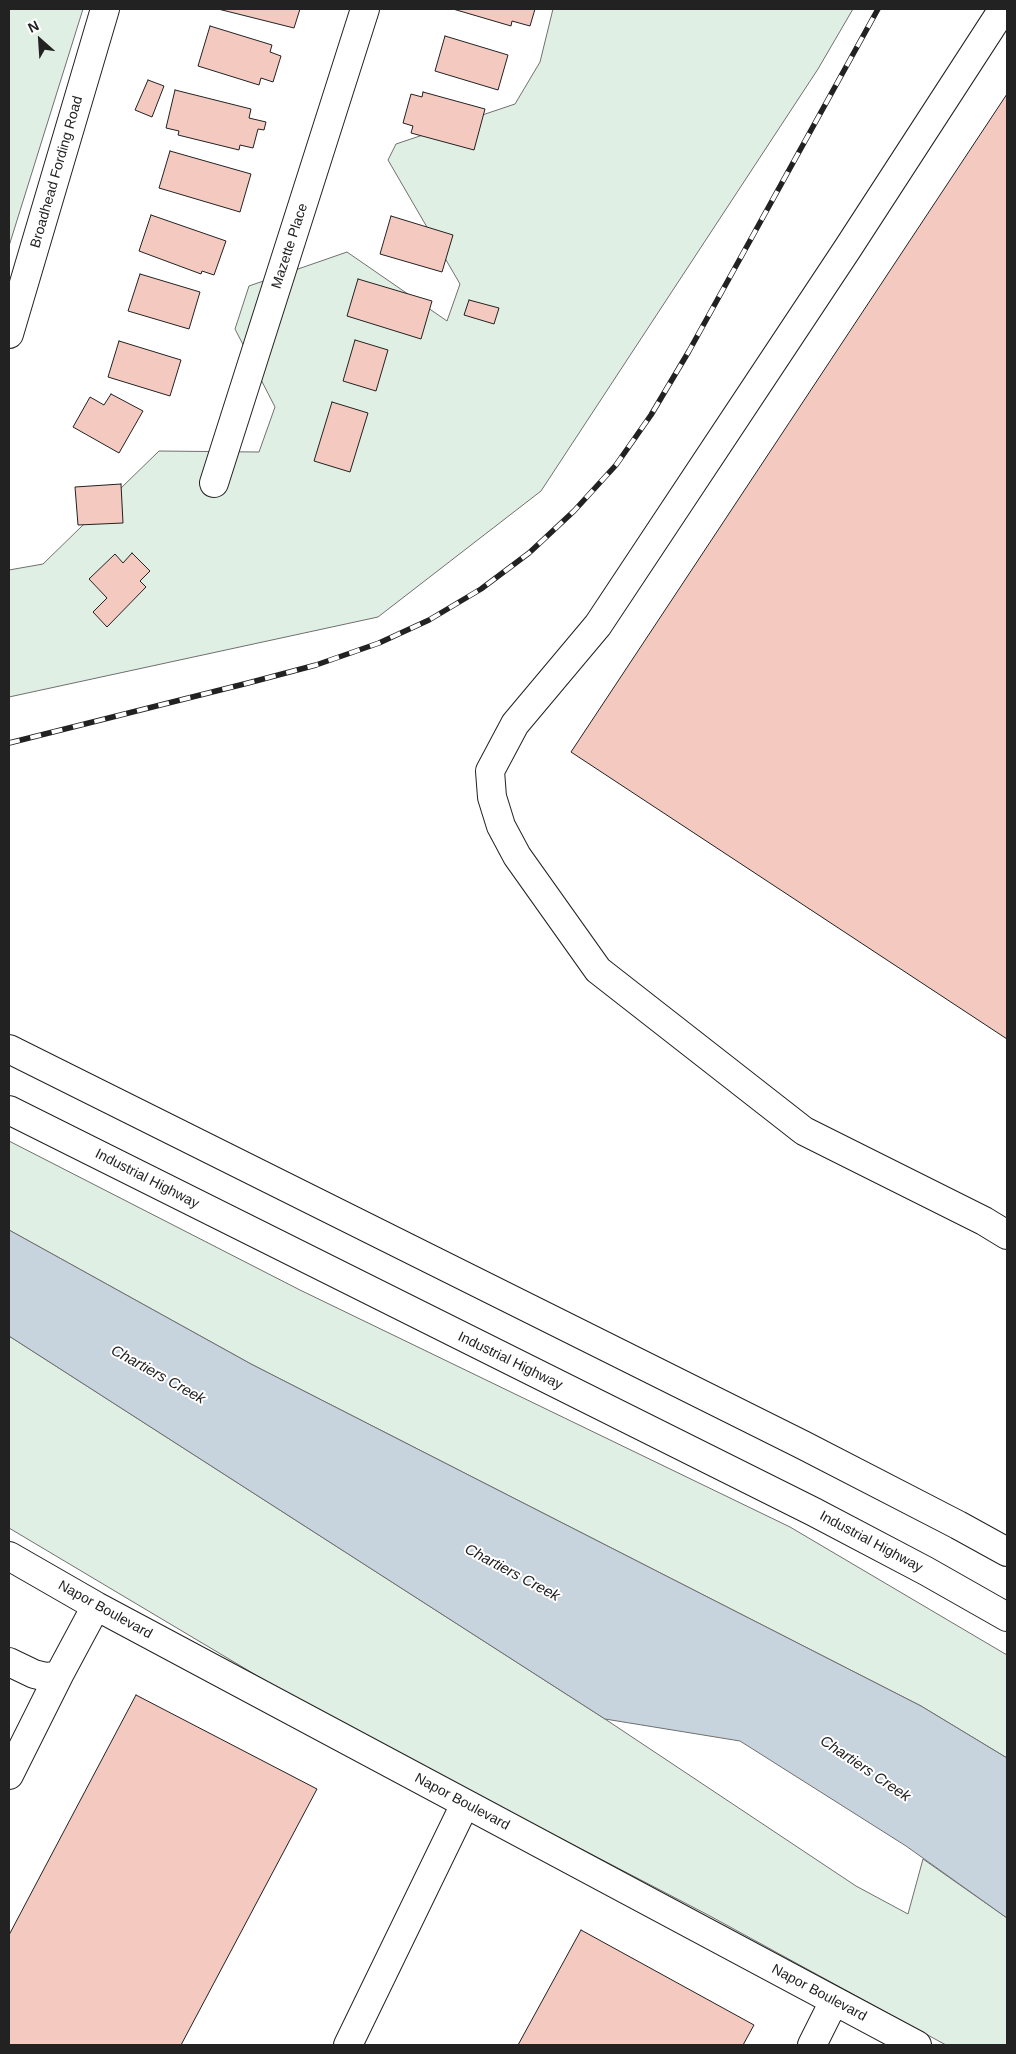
<!DOCTYPE html>
<html>
<head>
<meta charset="utf-8">
<style>
  body { margin:0 }
  #map { position:relative; width:1016px; height:2054px; overflow:hidden; background:#fff; font-family:Helvetica,sans-serif }
  canvas { display:block }
  .frame { position:absolute; inset:0; border:10px solid #222; pointer-events:none }
  .north { position:absolute; left:15px; top:15px; width:50px; height:50px; -webkit-text-stroke:4px #fff; paint-order:stroke; rotate:334deg; font-size:14px; font-weight:700; line-height:20px; text-align:center; color:#222 }
  .north::after { content:''; display:block; margin:auto; width:18px; height:22px; background:#222; clip-path:polygon(50% 0,100% 100%,50% 72%,0 100%) }
</style>
</head>
<body>
<div id="map">
<canvas width="1016" height="2054"></canvas>
<div class="frame"></div>
<div class="north">N</div>
</div>
<script>
const ctx = document.querySelector('canvas').getContext('2d');
ctx.lineJoin = 'round';
function fillPath(path, color) { ctx.fillStyle = color; ctx.fill(path, 'evenodd'); }
const poly = rows => new Path2D(rows.map(r => 'M' + r).join(''));
function trace(path, color, width, dash) { ctx.strokeStyle = color; ctx.lineWidth = width; ctx.lineCap = dash ? 'butt' : 'round'; ctx.setLineDash(dash || []); ctx.stroke(path); }
function drawText(font, color, halo, rows, align = 'center') {
  ctx.font = font + ' Helvetica,sans-serif'; ctx.lineWidth = 4; ctx.setLineDash([]); ctx.textBaseline = 'middle'; ctx.strokeStyle = halo; ctx.fillStyle = color; for (const [text, x, y, turn = 0] of rows) {
    ctx.save(); ctx.translate(x, y); ctx.rotate((+turn || 0) * Math.PI / 180); ctx.textAlign = isNaN(turn) ? turn : align; if (halo) ctx.strokeText(text, 0, 0); ctx.fillText(text, 0, 0); ctx.restore();
  }
}
const green = poly([
  [9,9,83,9,9,246,9,9],
  [553,9,853,9,818,69,541,491,378,617,9,697,9,570,43,564,159,451,259,452,275,407,235,329,249,286,347,252,447,321,460,284,388,160,396,144,515,104,540,62,553,9],
  [9,1141,300,1290,790,1527,1007,1655,1007,1758,921,1706,251,1364,9,1230,9,1141],
  [9,1336,605,1719,856,1886,908,1914,923,1859,1007,1918,1007,2045,946,2045,710,1916,318,1712,9,1528,9,1336]
]);
fillPath(green, '#e0efe3');
trace(green, '#6f6f6f', 1);
const water = poly([
  [9,1230,251,1364,921,1706,1007,1758,1007,1918,906,1846,740,1741,605,1719,9,1336,9,1230]
]);
fillPath(water, '#c7d3dd');
trace(water, '#6f6f6f', 1);
const building = poly([
  [218,9,300,9,294,28,218,9],
  [453,9,535,9,530,26,512,21,511,26,453,9],
  [210,26,272,45,270,52,281,56,273,82,261,78,259,85,198,66,210,26],
  [445,36,508,55,498,90,435,71,445,36],
  [148,80,164,86,152,117,135,110,148,80],
  [175,90,251,109,249,118,266,122,264,130,258,129,253,148,240,145,239,150,178,135,179,131,166,128,175,90],
  [423,92,485,109,474,150,411,133,413,126,403,123,411,94,422,97,423,92],
  [1007,94,1007,1039,571,752,1007,94],
  [170,151,251,174,240,212,159,188,170,151],
  [151,215,226,241,214,275,202,271,201,274,139,251,151,215],
  [391,216,453,235,442,272,380,254,391,216],
  [140,274,200,292,189,329,128,311,140,274],
  [358,279,432,301,421,339,347,316,358,279],
  [469,300,499,308,494,324,464,315,469,300],
  [355,340,388,350,376,391,343,381,355,340],
  [119,341,181,360,170,396,108,377,119,341],
  [111,394,143,411,119,453,73,427,90,397,104,405,111,394],
  [332,402,368,413,350,472,314,461,332,402],
  [121,484,123,523,78,525,75,487,121,484],
  [132,553,150,571,140,581,146,587,107,627,93,612,107,598,89,579,115,554,123,563,132,553],
  [136,1695,317,1789,181,2045,9,2045,9,1935,136,1695],
  [581,1930,754,2025,743,2045,518,2045,581,1930]
]);
fillPath(building, '#f3c9c0');
trace(building, '#222', 1);
const minor = poly([
  [1003,9,848,248,598,625,515,724,490,771,492,797,501,826,517,856,598,970,804,1131,984,1221,1007,1235],
  [9,334,105,9],
  [214,483,365,9],
  [9,1049,803,1445,958,1525,1007,1552],
  [9,1110,814,1512,926,1571,1007,1617],
  [9,1556,96,1606,917,2045],
  [9,1662,34,1674,46,1677,59,1675,96,1606],
  [9,1775,59,1675],
  [348,2045,465,1804],
  [812,2045,834,2001]
]);
trace(minor, '#222', 30);
trace(minor, '#fff', 28);
const rail = poly([
  [9,743,248,683,316,665,379,643,429,620,481,589,529,553,574,511,616,465,651,415,689,351,878,9]
]);
trace(rail, '#222', 5.5);
trace(rail, '#fff', 4, [11]);
drawText('14px', '#222', '#fff', [
  ["Broadhead Fording Road",57,172,-74],
  ["Mazette Place",290,246,-72],
  ["Industrial Highway",147,1179,27],
  ["Industrial Highway",510,1361,26],
  ["Industrial Highway",871,1542,28],
  ["Napor Boulevard",105,1610,29],
  ["Napor Boulevard",462,1802,28],
  ["Napor Boulevard",819,1993,28]
]);
drawText('italic 15px', '#222', '#fff', [
  ["Chartiers Creek",158,1375,29],
  ["Chartiers Creek",512,1573,28],
  ["Chartiers Creek",865,1769,34]
]);
</script>
</body>
</html>
